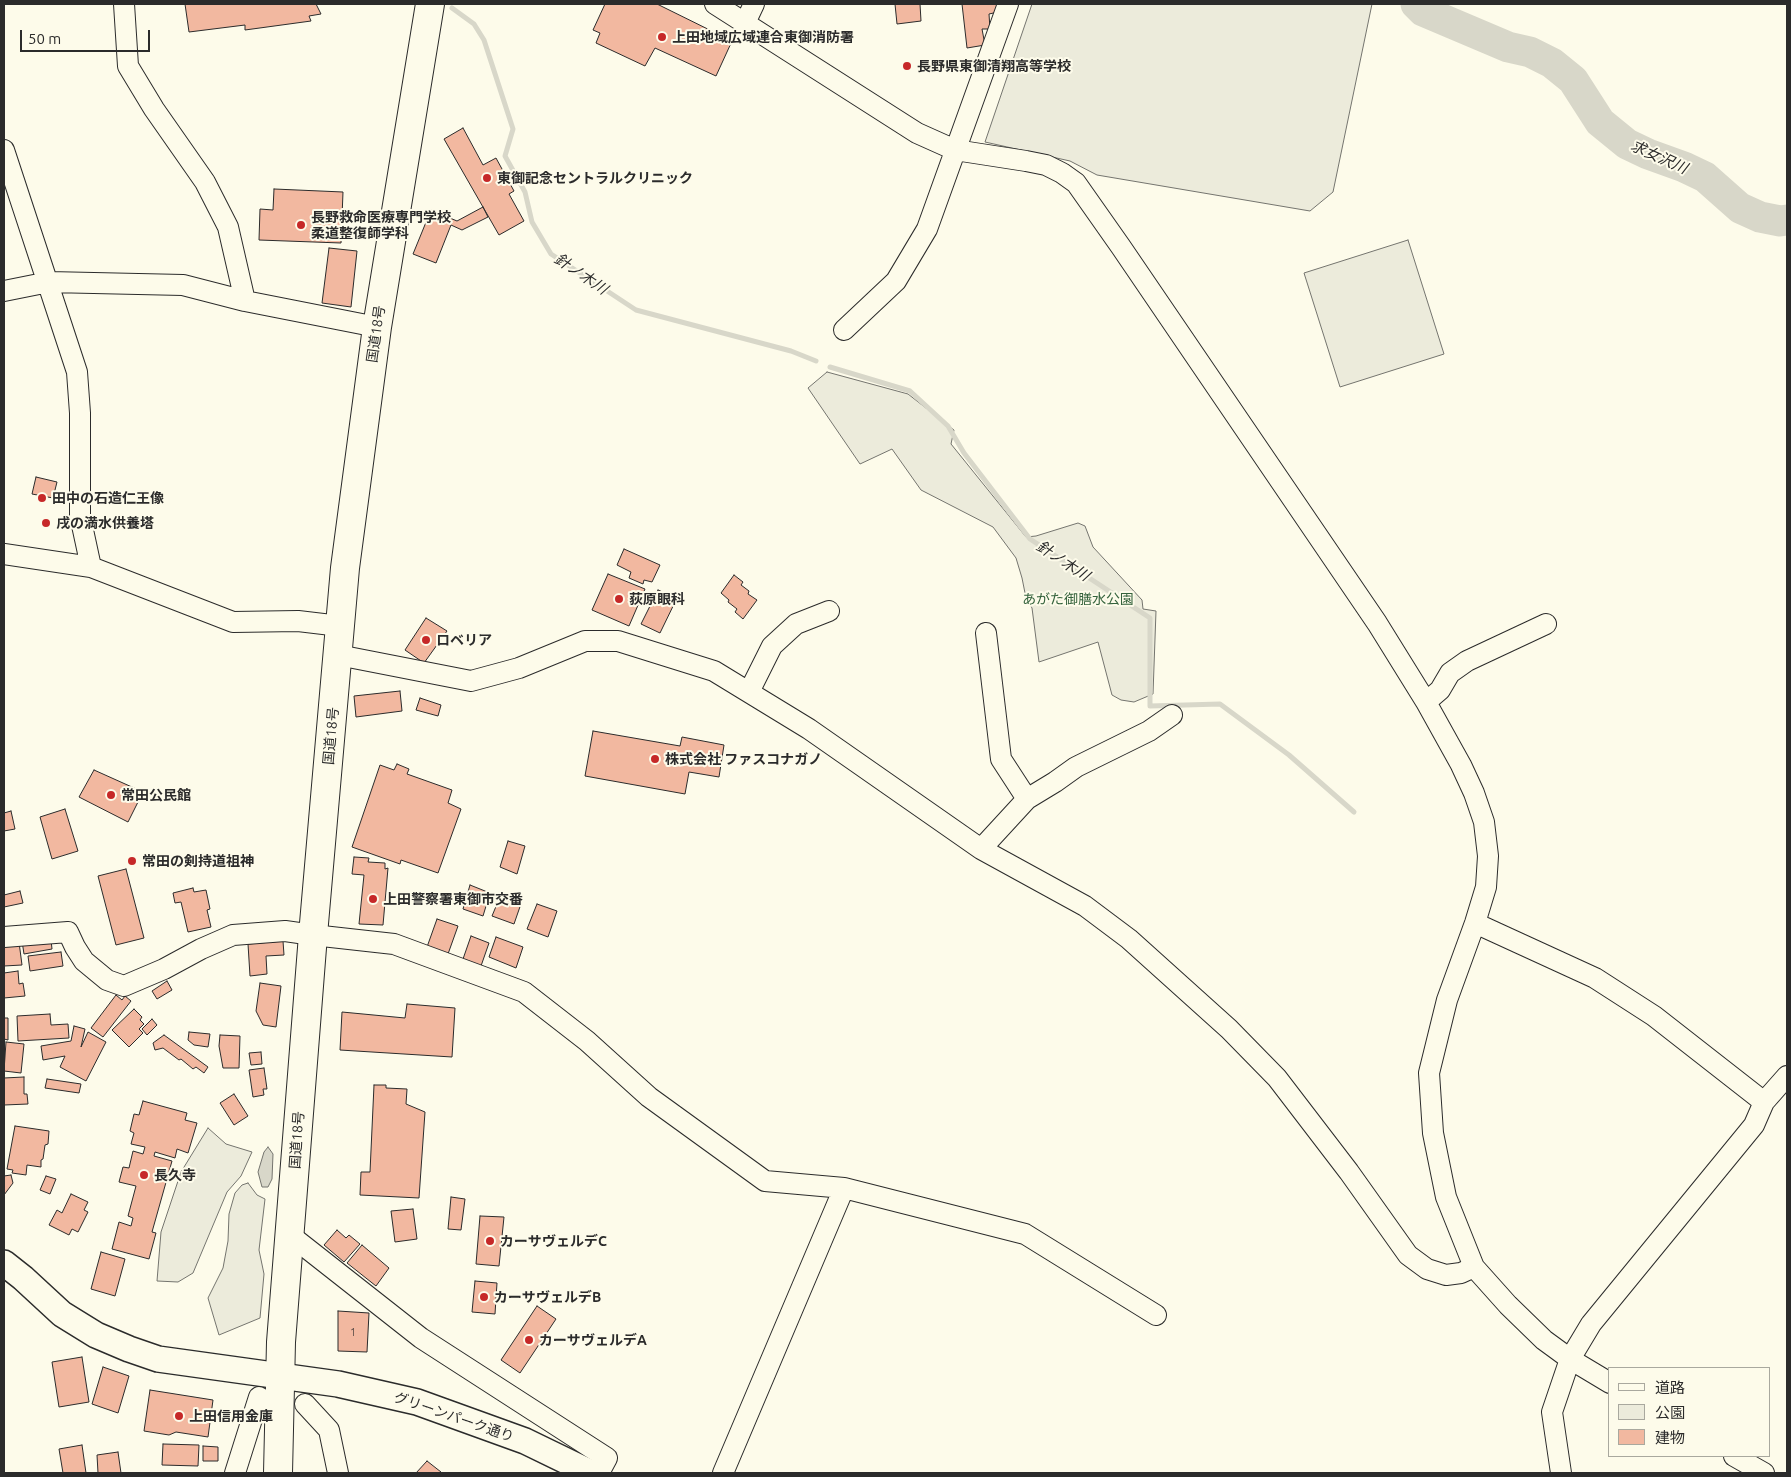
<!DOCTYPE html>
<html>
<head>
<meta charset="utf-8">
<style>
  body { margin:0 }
  #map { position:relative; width:1791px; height:1477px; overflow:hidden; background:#fdfbea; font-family:Ubuntu,"Noto Sans JP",sans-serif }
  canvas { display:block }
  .frame { position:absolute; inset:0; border:5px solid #2b2b2b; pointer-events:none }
  .legend { position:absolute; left:1608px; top:1367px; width:162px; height:90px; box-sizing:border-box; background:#fdfbea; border:1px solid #a9a89e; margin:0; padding:6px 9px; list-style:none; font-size:15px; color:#2b2b2b }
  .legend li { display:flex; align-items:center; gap:10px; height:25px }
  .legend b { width:25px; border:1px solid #a9a89e }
  .scale { position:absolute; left:20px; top:30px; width:130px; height:22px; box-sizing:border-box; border:2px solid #2b2b2b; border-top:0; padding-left:6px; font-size:15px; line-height:18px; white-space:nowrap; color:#2b2b2b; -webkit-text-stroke:4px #fdfbea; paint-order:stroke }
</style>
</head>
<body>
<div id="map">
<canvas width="1791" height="1477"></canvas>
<div class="frame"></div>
<ul class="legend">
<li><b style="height:6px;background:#fdfbea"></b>道路</li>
<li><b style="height:14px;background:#ecebdb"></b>公園</li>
<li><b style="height:14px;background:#f2b8a0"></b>建物</li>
</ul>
<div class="scale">50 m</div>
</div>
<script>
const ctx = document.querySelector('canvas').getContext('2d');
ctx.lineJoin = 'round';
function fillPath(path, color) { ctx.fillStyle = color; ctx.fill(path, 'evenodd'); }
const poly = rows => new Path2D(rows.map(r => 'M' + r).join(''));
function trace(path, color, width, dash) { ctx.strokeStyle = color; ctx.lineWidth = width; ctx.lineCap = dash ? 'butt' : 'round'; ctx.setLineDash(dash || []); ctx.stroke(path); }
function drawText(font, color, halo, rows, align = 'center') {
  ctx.font = font + ' Ubuntu,"Noto Sans JP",sans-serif'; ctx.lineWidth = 4; ctx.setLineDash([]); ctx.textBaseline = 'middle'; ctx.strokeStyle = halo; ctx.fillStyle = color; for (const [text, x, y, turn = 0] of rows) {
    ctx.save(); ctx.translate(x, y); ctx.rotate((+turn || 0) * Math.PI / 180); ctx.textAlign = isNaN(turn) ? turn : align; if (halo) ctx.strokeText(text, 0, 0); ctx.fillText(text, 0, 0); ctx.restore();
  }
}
const green = poly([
  [1032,4,1372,4,1333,192,1310,211,1097,175,1070,161,985,142,1032,4],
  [1408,240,1444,354,1340,387,1304,273,1408,240],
  [827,372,908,394,954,430,951,444,1026,537,1036,536,1078,523,1085,526,1093,547,1142,600,1143,609,1156,611,1153,694,1134,702,1121,700,1112,695,1098,642,1039,662,1032,608,1026,598,1022,578,1016,558,993,527,921,490,892,449,860,464,808,388,827,372],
  [208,1128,226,1144,252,1152,241,1176,227,1192,193,1273,178,1282,157,1281,161,1232,181,1172,208,1128],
  [248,1183,257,1195,265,1199,259,1250,264,1274,260,1318,219,1335,208,1298,223,1268,228,1241,229,1214,235,1193,242,1185,248,1183]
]);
fillPath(green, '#ecebdb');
trace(green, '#74746e', 1);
const water = poly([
  [268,1147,273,1154,272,1179,268,1187,262,1187,258,1172,264,1152,268,1147]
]);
fillPath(water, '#d8d7c9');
trace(water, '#74746e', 1);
trace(poly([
  [452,8,474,24,484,40,513,129,505,156,525,192,532,222,551,254,636,310,791,351,816,361],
  [830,367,910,391,948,426,964,453,1030,539,1150,618,1150,706,1220,704,1289,755,1354,812]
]), '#d8d7c9', 5);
trace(poly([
  [1416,4,1423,11,1508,47,1530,52,1552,63,1573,80,1600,122,1627,144,1648,154,1684,167,1705,177,1740,208,1760,217,1780,221,1787,220]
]), '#d8d7c9', 31);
const building = poly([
  [185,4,316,4,321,14,309,16,311,21,245,30,245,25,189,32,185,4],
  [605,4,657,4,732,41,716,76,655,48,645,66,596,43,600,33,593,30,605,4],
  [895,4,920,4,921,21,897,24,895,4],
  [962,4,997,4,998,12,989,14,990,29,982,29,985,45,967,48,962,4],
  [463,128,483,165,496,158,514,191,509,194,524,221,499,235,444,139,463,128],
  [274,189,343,192,341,243,259,240,260,209,273,210,274,189],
  [483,207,488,217,462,230,451,225,436,263,413,254,431,210,457,221,483,207],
  [329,248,357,251,351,307,322,303,329,248],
  [36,477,57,482,53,498,32,494,36,477],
  [624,549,660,565,652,582,644,580,643,584,629,578,631,572,617,565,624,549],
  [608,574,645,589,629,626,592,610,608,574],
  [734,575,743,582,741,585,749,591,748,594,757,600,743,619,735,612,737,609,728,602,729,600,721,593,734,575],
  [658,590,677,598,660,633,641,624,658,590],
  [426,618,447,631,424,663,405,650,426,618],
  [400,691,402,711,356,717,354,696,400,691],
  [420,698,441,705,438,716,416,710,420,698],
  [593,731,680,746,682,737,724,745,719,777,689,772,685,794,585,776,593,731],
  [397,764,409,769,407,774,452,790,448,803,461,809,438,873,401,860,400,864,352,847,380,765,394,770,397,764],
  [94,770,143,792,128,822,79,797,94,770],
  [65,809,78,851,52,859,40,817,65,809],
  [11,811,15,829,4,831,4,813,11,811],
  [508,841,525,846,517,874,500,867,508,841],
  [354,857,369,858,368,862,385,863,385,869,388,868,383,925,359,924,364,875,352,874,354,857],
  [126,869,144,938,116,945,98,876,126,869],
  [470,885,490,893,483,916,463,909,470,885],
  [193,888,194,892,206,890,210,909,207,910,211,927,188,932,181,902,175,903,173,893,193,888],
  [20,891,23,903,4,907,4,895,20,891],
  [502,892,523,898,514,924,492,916,502,892],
  [537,904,557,911,548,937,527,929,537,904],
  [437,919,458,926,448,954,427,947,437,919],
  [471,936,489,943,481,966,463,959,471,936],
  [496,937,523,947,516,968,489,957,496,937],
  [51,940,52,949,24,954,22,941,51,940],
  [283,941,284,955,266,956,267,974,250,976,248,944,283,941],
  [19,942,22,965,4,966,4,944,19,942],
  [61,952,63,966,30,971,28,956,61,952],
  [18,971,19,984,23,983,25,996,4,998,4,973,18,971],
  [167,981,172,990,157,999,152,991,167,981],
  [260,983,281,986,276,1027,263,1025,256,1011,260,983],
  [116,995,122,1000,125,996,131,1001,103,1037,91,1028,116,995],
  [407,1004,455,1008,452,1057,340,1050,342,1012,405,1018,407,1004],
  [134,1009,142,1017,140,1020,144,1024,139,1029,143,1033,129,1047,112,1030,134,1009],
  [4,1011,4,1018,8,1018,8,1040,4,1039,4,1011],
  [50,1014,51,1025,68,1024,69,1038,18,1041,17,1016,50,1014],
  [152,1019,157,1025,147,1035,142,1029,152,1019],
  [74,1026,85,1029,81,1047,88,1032,106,1042,86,1081,60,1067,65,1056,43,1060,41,1046,71,1041,74,1026],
  [189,1032,210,1034,208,1047,194,1045,188,1040,189,1032],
  [164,1035,208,1067,204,1073,196,1067,193,1069,181,1059,179,1060,163,1048,155,1050,153,1043,164,1035],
  [220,1035,240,1036,239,1068,223,1068,219,1046,220,1035],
  [6,1042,24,1044,21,1073,4,1071,6,1042],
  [261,1052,262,1064,251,1065,249,1053,261,1052],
  [264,1068,267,1089,263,1089,264,1095,253,1097,249,1070,264,1068],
  [24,1077,24,1094,27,1094,28,1104,4,1105,4,1078,24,1077],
  [47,1079,81,1084,79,1093,45,1088,47,1079],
  [374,1085,386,1085,386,1088,407,1089,406,1104,425,1112,419,1198,360,1195,361,1172,370,1172,374,1085],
  [234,1094,248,1116,234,1125,220,1103,234,1094],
  [143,1101,187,1113,185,1120,197,1123,188,1153,177,1149,175,1158,155,1152,154,1156,172,1161,152,1232,156,1233,149,1259,112,1249,119,1222,131,1226,133,1218,128,1216,136,1186,119,1182,123,1167,129,1168,133,1151,143,1154,145,1147,131,1144,134,1133,130,1131,134,1114,139,1115,143,1101],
  [15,1126,49,1131,48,1144,45,1145,43,1159,41,1160,41,1167,27,1165,26,1175,12,1173,13,1170,7,1169,15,1126],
  [11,1175,13,1183,4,1195,4,1176,11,1175],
  [46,1176,56,1179,50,1194,40,1190,46,1176],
  [71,1194,88,1202,84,1210,88,1212,78,1232,72,1229,69,1235,49,1225,57,1210,62,1213,71,1194],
  [451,1197,465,1199,461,1230,448,1229,451,1197],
  [413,1209,417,1239,395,1242,391,1211,413,1209],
  [480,1216,504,1217,499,1266,476,1264,480,1216],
  [337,1230,346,1238,349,1235,360,1244,344,1262,324,1245,337,1230],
  [362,1245,389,1268,376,1286,347,1263,362,1245],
  [101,1252,125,1259,115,1296,91,1289,101,1252],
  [475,1281,497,1283,495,1314,472,1312,475,1281],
  [537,1306,556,1319,520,1373,501,1360,537,1306],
  [338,1311,369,1313,367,1352,338,1351,338,1311],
  [82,1357,89,1402,59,1407,52,1362,82,1357],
  [103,1367,129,1376,118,1413,92,1404,103,1367],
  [150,1390,213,1400,208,1437,176,1432,169,1435,144,1431,150,1390],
  [163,1444,199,1445,198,1466,162,1465,163,1444],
  [82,1445,86,1473,63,1473,59,1449,82,1445],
  [203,1446,218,1447,218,1461,203,1461,203,1446],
  [118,1452,121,1473,98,1473,97,1455,118,1452],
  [427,1461,441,1472,440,1473,416,1473,427,1461]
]);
fillPath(building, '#f2b8a0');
trace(building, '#2b2b2b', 1);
const minor = poly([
  [124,4,128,66,154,109,205,182,228,227,245,301],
  [715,4,917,133,955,150,1026,161,1046,165,1062,173,1076,183,1121,247,1377,623,1426,702,1461,765,1474,793,1484,822,1488,856,1486,887,1475,923,1447,1000,1429,1073,1433,1133,1446,1197,1474,1267,1508,1305,1544,1340,1570,1359,1610,1383],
  [745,23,754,4],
  [4,150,77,372,80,413,80,516,91,567],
  [4,291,49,282,183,285,245,301,377,327],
  [844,330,896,281,927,229,1008,4],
  [4,554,91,567,233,622,298,621,340,626],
  [986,633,1001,759,1027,799],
  [338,655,471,681,519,668,585,641,618,641,714,671,809,729,981,849,1085,906,1129,939,1229,1029,1277,1078,1349,1172,1408,1255,1427,1269,1446,1275,1461,1273,1474,1267],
  [749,692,772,646,796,624,829,611],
  [1426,702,1440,690,1450,673,1467,661,1546,624],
  [981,849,1027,799,1055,782,1076,767,1149,731,1172,715],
  [1475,923,1595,978,1654,1016,1764,1102],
  [4,937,68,932,75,947,84,961,107,980,124,986,164,969,201,949,233,935,285,931,313,935,394,944,524,992,587,1041,649,1097,765,1181,844,1188,1025,1234,1156,1315],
  [290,1235,421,1338,607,1458,599,1473],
  [305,1404,329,1430,338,1473],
  [1734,1456,1764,1473],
  [235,1473,259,1397],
  [723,1473,844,1188],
  [1561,1473,1552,1412,1570,1359,1591,1324,1754,1125,1764,1102,1787,1076]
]);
const major = poly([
  [4,1263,23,1278,62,1314,96,1335,129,1349,158,1359,338,1384,417,1402,525,1441,591,1473]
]);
const highway = poly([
  [278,1473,281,1342,313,935,345,568,377,327,430,4]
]);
trace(minor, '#2b2b2b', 22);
trace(major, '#2b2b2b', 28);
trace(highway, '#2b2b2b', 30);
trace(minor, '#fdfbea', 20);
trace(major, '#fdfbea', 25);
trace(highway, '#fdfbea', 28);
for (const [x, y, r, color] of [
  [662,37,5,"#c62828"],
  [907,66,5,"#c62828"],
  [487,178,5,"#c62828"],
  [301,225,5,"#c62828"],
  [42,498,5,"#c62828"],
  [46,523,5,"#c62828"],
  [619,599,5,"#c62828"],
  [426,640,5,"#c62828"],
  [655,759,5,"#c62828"],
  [111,795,5,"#c62828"],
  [132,861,5,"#c62828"],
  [373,899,5,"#c62828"],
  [144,1175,5,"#c62828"],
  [490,1241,5,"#c62828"],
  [484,1297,5,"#c62828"],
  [529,1340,5,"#c62828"],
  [179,1416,5,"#c62828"]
]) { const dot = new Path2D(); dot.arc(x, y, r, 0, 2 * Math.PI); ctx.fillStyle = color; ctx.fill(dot); trace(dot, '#fdfbea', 2); }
drawText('11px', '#5d4e48', null, [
  ["1",353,1332]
]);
drawText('bold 14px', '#2b2b2b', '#fdfbea', [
  ["上田地域広域連合東御消防署",672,37],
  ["長野県東御清翔高等学校",917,66],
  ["東御記念セントラルクリニック",497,178],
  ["長野救命医療専門学校",311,217],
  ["柔道整復師学科",311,233],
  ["田中の石造仁王像",52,498],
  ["戌の満水供養塔",56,523],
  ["荻原眼科",629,599],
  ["ロベリア",436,640],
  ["株式会社 ファスコナガノ",665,759],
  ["常田公民館",121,795],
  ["常田の剣持道祖神",142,861],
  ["上田警察署東御市交番",383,899],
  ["長久寺",154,1175],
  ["カーサヴェルデC",500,1241],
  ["カーサヴェルデB",494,1297],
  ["カーサヴェルデA",539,1340],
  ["上田信用金庫",189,1416]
], 'left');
drawText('14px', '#2b2b2b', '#fdfbea', [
  ["国道18号",376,334,-82],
  ["国道18号",331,736,-85],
  ["国道18号",297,1140,-86],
  ["グリーンパーク通り",454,1417,19]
]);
drawText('14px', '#34623c', '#fdfbea', [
  ["あがた御膳水公園",1078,599]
]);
drawText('italic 15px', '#2b2b2b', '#fdfbea', [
  ["求女沢川",1659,157,24],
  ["針ノ木川",581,274,34],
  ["針ノ木川",1063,561,33]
]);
</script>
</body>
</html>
